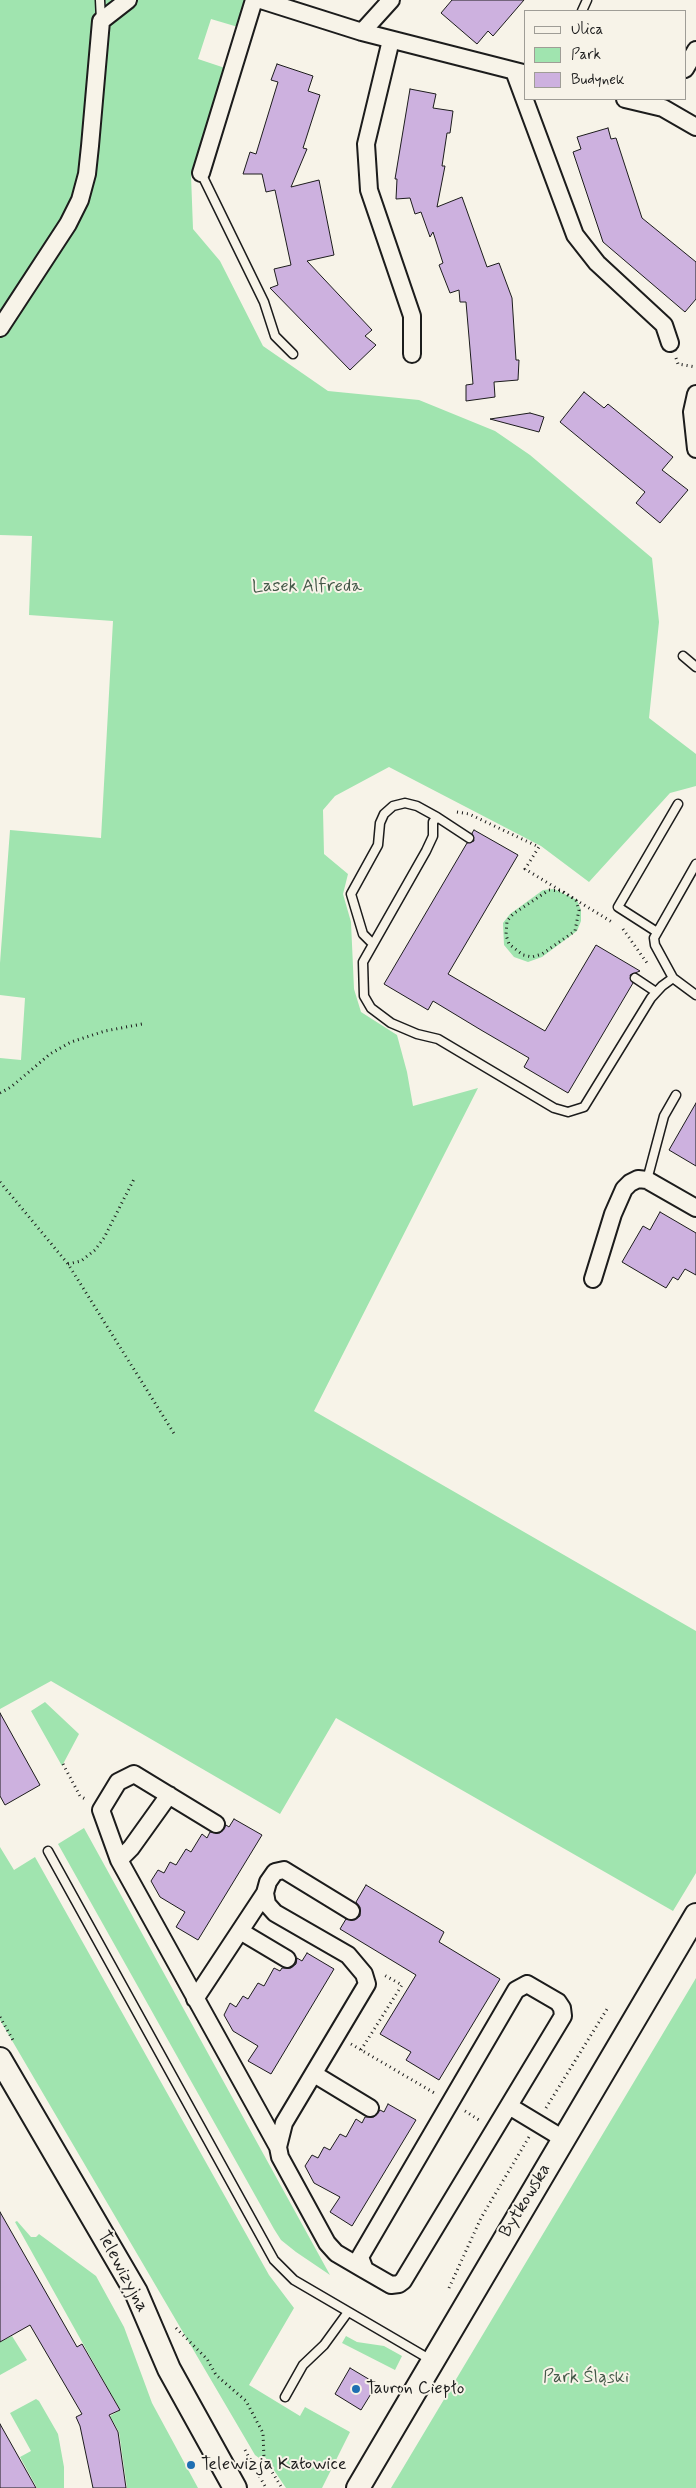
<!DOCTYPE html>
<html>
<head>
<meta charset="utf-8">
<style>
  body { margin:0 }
  #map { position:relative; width:696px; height:2488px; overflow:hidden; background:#f7f3e8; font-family:Mynerve,sans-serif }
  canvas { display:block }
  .legend { position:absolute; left:524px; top:10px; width:162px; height:90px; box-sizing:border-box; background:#f7f3e8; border:1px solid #9f9d96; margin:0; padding:6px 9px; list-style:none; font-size:15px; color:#1c1c1c }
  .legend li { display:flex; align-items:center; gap:10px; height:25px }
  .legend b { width:25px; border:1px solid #9f9d96 }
</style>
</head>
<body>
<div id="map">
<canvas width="696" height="2488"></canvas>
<ul class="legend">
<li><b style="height:6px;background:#f7f3e8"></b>Ulica</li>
<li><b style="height:14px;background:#a0e4af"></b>Park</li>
<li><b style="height:14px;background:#cdb1df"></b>Budynek</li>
</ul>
</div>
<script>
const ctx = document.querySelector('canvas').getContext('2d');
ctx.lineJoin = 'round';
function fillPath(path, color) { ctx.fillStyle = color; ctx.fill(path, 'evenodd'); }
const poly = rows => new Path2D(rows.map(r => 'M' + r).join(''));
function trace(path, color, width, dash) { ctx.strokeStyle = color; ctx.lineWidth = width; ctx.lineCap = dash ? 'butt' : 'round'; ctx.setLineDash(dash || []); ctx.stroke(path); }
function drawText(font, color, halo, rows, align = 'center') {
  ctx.font = font + ' Mynerve,sans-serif'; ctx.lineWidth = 4; ctx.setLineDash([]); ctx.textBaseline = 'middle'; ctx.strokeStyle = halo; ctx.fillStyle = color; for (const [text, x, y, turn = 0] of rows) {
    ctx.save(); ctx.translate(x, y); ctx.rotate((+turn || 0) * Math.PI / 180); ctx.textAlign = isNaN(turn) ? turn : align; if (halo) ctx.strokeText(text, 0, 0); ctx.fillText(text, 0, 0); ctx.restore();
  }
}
fillPath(poly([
  [0,0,246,0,238,27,211,19,198,59,225,68,191,175,193,229,220,261,263,346,328,391,419,400,495,431,530,455,652,558,659,622,649,718,696,754,696,786,670,793,589,882,541,846,389,767,335,796,323,810,324,854,348,874,343,894,351,922,354,989,361,1012,397,1035,407,1072,413,1106,478,1088,314,1411,696,1631,696,1873,673,1911,336,1718,280,1814,51,1681,0,1709,0,1058,21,1060,25,998,0,995,0,963,10,830,101,838,113,621,29,615,32,536,0,535],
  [554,889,577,900,581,910,581,921,577,931,542,957,528,962,514,957,504,945,503,923,510,914,543,890],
  [45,1702,79,1734,62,1766,31,1711],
  [84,1828,330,2275,296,2252,281,2240,274,2229,58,1844],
  [0,1847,14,1870,35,1857,269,2275,294,2308,249,2385,300,2416,305,2407,350,2432,322,2488,286,2488,265,2457,259,2458,255,2455,0,2020],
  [696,1978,696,2488,391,2488,665,2030],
  [17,2221,31,2237,36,2237,39,2234,96,2276,124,2327,152,2403,198,2488,127,2488,119,2432,110,2416,120,2410,15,2222],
  [12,2336,27,2360,0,2375,0,2342],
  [346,2336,357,2342,384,2346,402,2356,395,2370,342,2343],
  [36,2399,39,2401,58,2434,64,2467,64,2488,37,2488,20,2457,31,2451,10,2413]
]), '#a0e4af');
const building = poly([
  [452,0,524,0,493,36,488,31,477,44,441,13,452,0],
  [277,64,313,76,308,91,320,95,303,148,307,149,291,187,319,180,334,255,307,261,372,330,365,336,376,345,350,370,270,288,278,285,274,269,291,265,275,190,266,192,262,174,243,174,250,152,256,154,278,82,271,80,277,64],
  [410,89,436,94,433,108,453,111,450,133,447,133,442,166,445,166,437,207,462,197,487,267,499,263,512,298,516,360,519,360,518,380,494,382,495,397,466,401,466,385,473,384,466,302,460,302,459,290,450,293,439,265,443,263,433,232,430,237,421,212,415,214,410,198,396,199,397,179,395,179,410,89],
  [608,128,611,139,616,138,642,218,696,262,696,299,685,312,603,242,573,152,581,149,577,137,608,128],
  [584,392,604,408,608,404,673,457,662,470,688,490,660,523,636,503,645,492,560,422,584,392],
  [530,413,544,417,539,432,490,419,530,413],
  [474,830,518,855,448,974,545,1031,596,945,640,971,630,975,633,983,568,1093,524,1067,529,1058,481,1030,433,1001,428,1010,384,984,467,843,474,841,472,833,474,830],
  [696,1103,696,1166,669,1150,696,1103],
  [660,1212,696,1233,696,1275,685,1269,678,1280,673,1277,666,1288,622,1262,643,1226,650,1230,660,1212],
  [0,1713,40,1785,5,1805,0,1796,0,1713],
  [234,1819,262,1835,198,1940,176,1927,185,1912,160,1897,151,1881,158,1870,164,1873,170,1862,176,1865,186,1849,191,1852,202,1834,207,1838,210,1832,220,1833,226,1825,229,1827,234,1819],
  [366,1885,444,1932,439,1942,500,1979,439,2080,406,2060,411,2052,380,2034,416,1975,340,1929,346,1919,355,1920,360,1916,360,1907,356,1902,366,1885],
  [307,1953,334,1969,271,2074,248,2061,258,2046,233,2031,224,2015,230,2003,236,2007,243,1996,248,1999,258,1983,264,1986,274,1968,280,1971,282,1968,291,1968,296,1964,297,1958,302,1961,307,1953],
  [388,2104,416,2120,352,2226,330,2212,340,2197,314,2183,305,2166,312,2155,318,2158,324,2147,330,2150,340,2134,346,2137,356,2119,362,2123,365,2117,374,2117,380,2110,384,2112,388,2104],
  [0,2212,77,2347,82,2344,120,2410,109,2415,118,2432,126,2488,93,2488,80,2426,76,2417,82,2414,30,2325,0,2342,0,2212],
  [350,2368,377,2384,361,2410,335,2394,350,2368],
  [0,2424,36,2488,0,2488,0,2424]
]);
fillPath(building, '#cdb1df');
trace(building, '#1c1c1c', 1);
const lane = poly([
  [100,0,101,20],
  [582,11,587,0],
  [201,173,264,302,275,336,293,354],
  [683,656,696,667],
  [437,817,469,838],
  [657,932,618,907,678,804],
  [373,944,363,934,351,894,378,845,380,823,384,814,393,806,405,803,417,806,437,817,433,822,433,836,426,851,363,962,364,996,371,1008,391,1023,417,1034,438,1039,554,1108,568,1112,584,1107,651,998,662,986,673,978,696,995],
  [635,978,656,992],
  [673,978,655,945,654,938,696,864],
  [647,1180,664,1116,676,1095],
  [48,1851,274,2260,294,2280,431,2360],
  [285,2397,303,2365,324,2345,348,2312]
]);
const street = poly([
  [261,0,362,32,523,73],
  [362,32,391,0],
  [391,40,366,144,369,190,412,316,412,354],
  [685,69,696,50],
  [514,71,575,235,597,263,664,325,670,343],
  [625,99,663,108,696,127],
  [201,173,254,0],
  [0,328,68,224,80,200,87,174,90,146,101,21,128,0],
  [696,394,692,412,696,449],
  [593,1279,613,1214,624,1189,630,1183,638,1179,647,1180,696,1208],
  [216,1824,134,1774,118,1782,101,1810,119,1860,278,2147],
  [119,1860,131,1848,169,1795],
  [351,1911,284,1870,275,1872,268,1882,265,1893,267,1904,275,1913,348,1955,364,1974,367,1984,284,2123,278,2147,280,2157,327,2243,336,2253,365,2270],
  [240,1931,287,1959],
  [527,1984,558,2002,562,2008,563,2016,403,2281,399,2284,391,2285,365,2270,360,2257,516,1990,527,1984],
  [195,1999,265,1893],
  [314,2074,370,2108],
  [509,2106,562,2138]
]);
const secondary = poly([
  [0,2059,136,2292,169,2369,235,2488],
  [358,2488,696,1915]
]);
trace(lane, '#1c1c1c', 11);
trace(street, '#1c1c1c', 20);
trace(secondary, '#1c1c1c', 26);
trace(poly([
  [676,358,678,364,696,367],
  [457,812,469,814,539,847,525,869,612,922],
  [549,890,562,891,576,900,579,910,575,931,542,954,532,957,523,955,509,944,506,935,507,921,513,914,549,890],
  [623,929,647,963],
  [0,1093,11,1087,50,1054,71,1042,105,1031,142,1024],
  [0,1182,68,1264,175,1435],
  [68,1264,81,1261,95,1250,104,1238,134,1179],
  [63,1764,80,1796,87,1800],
  [0,2017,14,2042],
  [351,2044,436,2094],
  [361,2050,402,1985,384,1975],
  [546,2108,607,2009],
  [465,2111,479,2120],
  [449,2288,481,2218,529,2137],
  [176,2328,207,2359,216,2375,246,2401,263,2433,264,2459,282,2488],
  [245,2450,266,2488]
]), '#1c1c1c', 3, [1, 4]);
trace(lane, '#f7f3e8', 8);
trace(street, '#f7f3e8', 16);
trace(secondary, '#f7f3e8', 22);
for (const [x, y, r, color] of [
  [356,2389,5,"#1f6fb2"],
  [191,2465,5,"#1f6fb2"]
]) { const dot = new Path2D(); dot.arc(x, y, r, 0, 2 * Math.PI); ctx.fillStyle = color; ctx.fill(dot); trace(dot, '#f7f3e8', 2); }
drawText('18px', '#445848', '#f7f3e8', [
  ["Lasek Alfreda",307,587],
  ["Park Śląski",586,2378]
]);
drawText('18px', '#1c1c1c', '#f7f3e8', [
  ["Bytkowska",526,2201,-59],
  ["Telewizyjna",122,2272,62]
]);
drawText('18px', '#1c1c1c', '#f7f3e8', [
  ["Tauron Ciepło",366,2389],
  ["Telewizja Katowice",201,2465]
], 'left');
</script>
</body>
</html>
